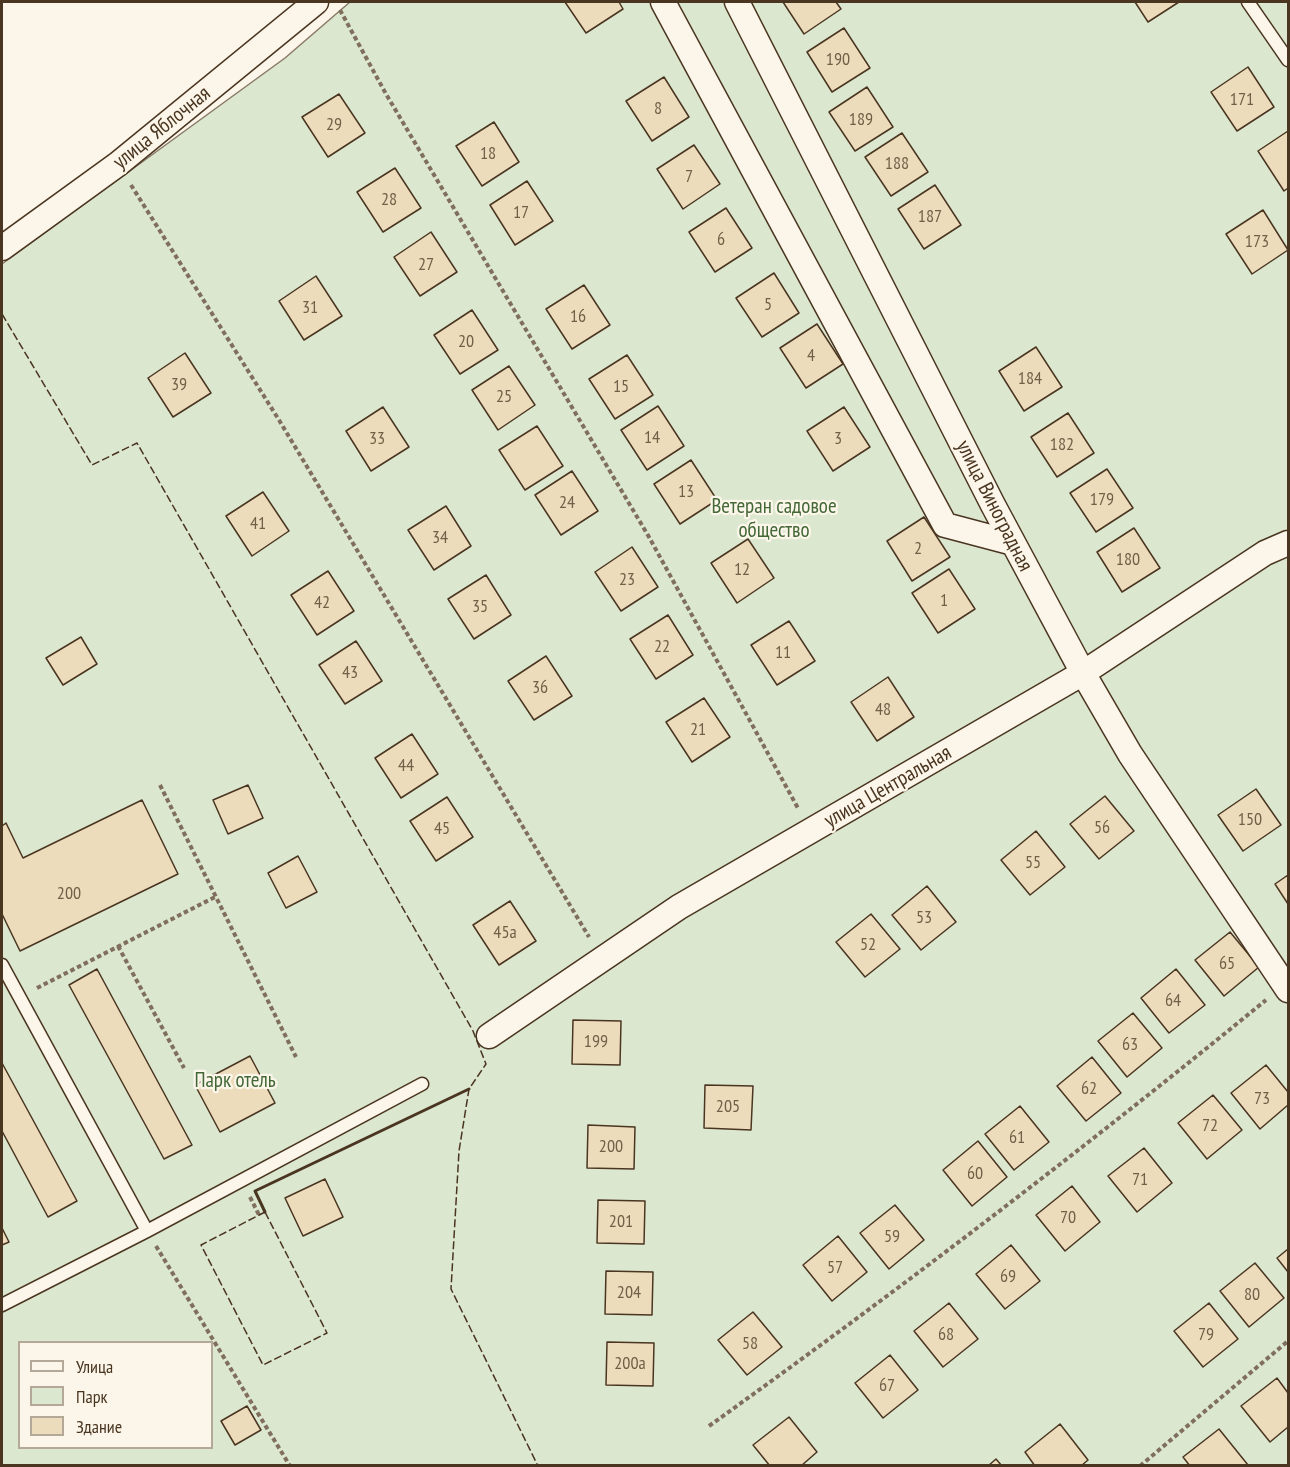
<!DOCTYPE html>
<meta charset="utf-8">
<style>
body{margin:0}
#map{position:relative;width:1290px;height:1467px;overflow:hidden;background:#fbf6e9;font-family:"PT Sans Narrow",sans-serif}
canvas{display:block}
.frame{position:absolute;inset:0;border:3px solid #4a3520;pointer-events:none}
.legend{position:absolute;left:18px;top:1341px;width:195px;height:108px;box-sizing:border-box;background:#fbf6e9;border:2px solid #b4a999;margin:0;padding:8px 10px;list-style:none;font-size:18px;color:#4a3520}
.legend li{display:flex;align-items:center;gap:12px;height:30px}
.legend b{width:30px;border:2px solid #b4a999}
</style>
<div id="map">
<canvas width="1290" height="1467"></canvas>
<div class="frame"></div>
<ul class="legend">
<li><b style="height:8px;background:#fbf6e9"></b>Улица</li>
<li><b style="height:16px;background:#dce7d0"></b>Парк</li>
<li><b style="height:16px;background:#ecdcbc"></b>Здание</li>
</ul>
</div>
<script>
const g = document.querySelector('canvas').getContext('2d');
g.lineJoin = 'round';
function fill(path, color) { g.fillStyle = color; g.fill(path, 'evenodd'); }
function strokePath(path, color, width, dash) { g.strokeStyle = color; g.lineWidth = width; g.lineCap = dash ? 'butt' : 'round'; g.setLineDash(dash || []); g.stroke(path); }
function label(font, color, halo, rows, align = 'center') {
  g.font = font + ' "PT Sans Narrow",sans-serif'; g.lineWidth = 4.5; g.setLineDash([]); g.textBaseline = 'middle'; g.strokeStyle = halo; g.fillStyle = color; for (const [text, x, y, turn = 0] of rows) {
    g.save(); g.translate(x, y); g.rotate((+turn || 0) * Math.PI / 180); g.textAlign = isNaN(turn) ? turn : align; if (halo) g.strokeText(text, 0, 0); g.fillText(text, 0, 0); g.restore();
  }
}
const green = new Path2D(`
 M350,2h938v1463h-1286v-1201l283,-206zM20,1342h192v106h-192z`);
fill(green, '#dce7d0');
strokePath(green, '#887966', 1.5);
const building = new Path2D(`
 M565,2h54l4,7 -37,24z
 M783,2h53l5,7 -37,25z
 M1135,2h44l-31,20z
 M844,28l26,40 -38,24 -25,-40z
 M1248,67l26,40 -37,24 -26,-39z
 M664,77l25,40 -37,24 -26,-40z
 M867,87l26,40 -38,24 -26,-39z
 M339,94l26,39 -37,24 -26,-40z
 M494,122l25,40 -37,24 -26,-40z
 M1288,131v57l-4,3 -26,-40z
 M902,133l26,39 -37,24 -26,-39z
 M694,145l26,39 -37,25 -26,-40z
 M395,168l26,40 -38,24 -26,-40z
 M527,181l26,40 -38,24 -25,-40z
 M935,185l26,40 -37,24 -26,-40z
 M726,208l26,40 -37,24 -26,-40z
 M1263,210l25,40 -36,24 -26,-40z
 M431,232l26,40 -37,24 -26,-39z
 M774,273l25,40 -37,24 -26,-39z
 M316,276l26,40 -38,24 -25,-39z
 M584,285l26,40 -38,24 -26,-40z
 M472,310l26,40 -38,24 -26,-39z
 M817,324l26,40 -37,24 -26,-40z
 M1036,347l26,40 -38,24 -25,-40z
 M185,353l26,40 -38,24 -25,-39z
 M627,355l26,40 -38,24 -26,-40z
 M509,366l26,39 -37,25 -26,-40z
 M658,406l26,40 -37,24 -26,-40z
 M383,407l26,40 -38,24 -25,-40z
 M844,407l26,40 -37,24 -26,-40z
 M1068,413l26,40 -37,24 -26,-40z
 M537,426l26,40 -38,24 -26,-40z
 M691,460l26,40 -37,24 -26,-40z
 M1107,469l26,39 -37,24 -26,-39z
 M572,471l26,40 -37,24 -26,-40z
 M263,492l26,39 -37,25 -26,-40z
 M446,506l25,40 -37,24 -26,-40z
 M924,517l26,40 -38,24 -25,-40z
 M1134,528l26,40 -38,24 -25,-40z
 M748,539l26,39 -37,25 -26,-40z
 M632,547l26,40 -37,24 -26,-39z
 M949,569l26,40 -37,24 -26,-40z
 M328,571l26,40 -37,24 -26,-40z
 M486,575l25,40 -37,24 -26,-40z
 M668,615l25,40 -37,24 -26,-40z
 M789,621l26,40 -38,24 -26,-40z
 M81,637l16,27 -34,21 -17,-27z
 M356,641l26,40 -37,23 -26,-39z
 M546,656l26,40 -38,24 -26,-39z
 M888,677l26,40 -37,24 -26,-39z
 M704,698l26,39 -38,25 -26,-40z
 M412,734l26,40 -37,24 -26,-40z
 M248,785l15,33 -35,16 -15,-34z
 M1256,789l25,36 -38,26 -25,-36z
 M1105,796l29,35 -35,28 -29,-35z
 M447,797l26,40 -37,24 -26,-40z
 M142,800l36,74 -158,77 -18,-37v-88l4,-3 17,35z
 M1036,831l29,36 -35,28 -29,-35z
 M298,856l19,36 -31,16 -18,-35z
 M1288,875v29l-13,-20z
 M927,886l29,36 -35,28 -29,-35z
 M510,901l26,40 -37,24 -26,-40z
 M871,914l29,35 -35,28 -29,-35z
 M1230,932l29,35 -35,29 -29,-36z
 M97,969l95,176 -28,14 -95,-174z
 M1176,969l29,36 -36,28 -28,-35z
 M1133,1013l29,35 -35,29 -29,-36z
 M573,1020l48,1 -1,44 -48,-1z
 M250,1056l25,47 -55,29 -25,-47z
 M1092,1057l29,36 -35,28 -29,-35z
 M2,1063l75,138 -29,16 -46,-86z
 M1266,1065l22,27v13l-28,24 -29,-36z
 M705,1085l48,1 -2,44 -47,-2z
 M1213,1095l29,35 -35,29 -29,-36z
 M1020,1106l29,36 -35,28 -29,-36z
 M588,1125l47,2 -1,42 -47,-1z
 M978,1141l29,36 -35,29 -29,-36z
 M1144,1148l28,35 -35,29 -29,-36z
 M325,1179l18,38 -40,19 -18,-38z
 M1072,1186l28,36 -35,29 -29,-36z
 M598,1200l47,1 -1,43 -47,-1z
 M895,1205l29,35 -35,29 -29,-36z
 M2,1228l7,14 -7,3z
 M838,1236l29,36 -35,29 -29,-36z
 M1011,1245l29,36 -35,28 -29,-35z
 M1288,1249v23l-11,-14z
 M1255,1263l29,35 -35,29 -29,-36z
 M606,1271l47,1 -1,43 -47,-1z
 M949,1303l29,36 -35,28 -29,-36z
 M1209,1303l29,36 -35,28 -29,-36z
 M753,1312l29,35 -35,28 -29,-35z
 M607,1342l47,1 -1,43 -47,-1z
 M890,1355l28,35 -35,28 -28,-35z
 M1277,1378l11,15v34l-18,15 -29,-36z
 M247,1406l14,24 -26,15 -14,-24z
 M789,1417l28,35 -16,14h-31l-17,-21z
 M1060,1424l28,36 -7,6h-46l-10,-14z
 M1219,1429l29,36 -58,1 -7,-9z
 M996,1459l6,7h-14z`);
fill(building, '#ecdcbc');
strokePath(building, '#4a3520', 1.5);
const service = new Path2D(`
 M1248,2l40,58
 M2,965l145,266
 M2,1305l145,-74 275,-147`);
const minor = new Path2D(`
 M663,2l282,523 68,18
 M737,2l256,503 90,168 47,81 158,236
 M2,248l116,-84 198,-162
 M489,1036l190,-129 404,-234 182,-120 23,-10`);
strokePath(service, '#4a3520', 15);
strokePath(minor, '#4a3520', 27);
strokePath(new Path2D(`
 M340,10l46,84 263,443 150,273
 M131,185l148,235 310,517
 M160,785l136,272
 M118,946l66,122
 M37,988l178,-91
 M250,1197l9,18
 M156,1246l134,220
 M709,1426c190,-136 376,-278 557,-426
 M1140,1466l148,-125`), '#7f6f5c', 4, [4.5, 3]);
strokePath(service, '#fbf6e9', 12);
strokePath(minor, '#fbf6e9', 24);
strokePath(new Path2D(`
 M2,314l90,151 45,-22 336,588 13,33 -17,25 -10,62 -8,138 87,177
 M265,1212l62,121 -64,32 -62,-120z`), '#4a3520', 1.5, [8, 3]);
strokePath(new Path2D(`
 M265,1212l-10,-21 214,-102`), '#4a3520', 3);
label('18px', '#725f47', null, [
 ["190",838,60],
 ["171",1242,100],
 ["8",658,109],
 ["189",861,120],
 ["29",334,125],
 ["18",488,154],
 ["188",897,164],
 ["7",689,177],
 ["28",389,200],
 ["17",521,213],
 ["187",930,217],
 ["6",721,240],
 ["173",1257,242],
 ["27",426,265],
 ["5",768,305],
 ["31",310,308],
 ["16",578,317],
 ["20",466,342],
 ["4",811,356],
 ["184",1030,379],
 ["39",179,385],
 ["15",621,387],
 ["25",504,397],
 ["14",652,438],
 ["33",377,439],
 ["3",838,439],
 ["182",1062,445],
 ["13",686,492],
 ["179",1102,500],
 ["24",567,503],
 ["41",258,524],
 ["34",440,538],
 ["2",918,549],
 ["180",1128,560],
 ["12",742,570],
 ["23",627,580],
 ["1",944,601],
 ["42",322,603],
 ["35",480,607],
 ["22",662,647],
 ["11",783,653],
 ["43",350,673],
 ["36",540,688],
 ["48",883,710],
 ["21",698,730],
 ["44",406,766],
 ["150",1250,820],
 ["56",1102,828],
 ["45",442,829],
 ["55",1033,863],
 ["200",69,894],
 ["53",924,918],
 ["45а",505,933],
 ["52",868,945],
 ["65",1227,964],
 ["64",1173,1001],
 ["199",596,1042],
 ["63",1130,1045],
 ["62",1089,1089],
 ["73",1262,1099],
 ["205",728,1107],
 ["72",1210,1126],
 ["61",1017,1138],
 ["200",611,1147],
 ["60",975,1174],
 ["71",1140,1180],
 ["70",1068,1218],
 ["201",621,1222],
 ["59",892,1237],
 ["57",835,1268],
 ["69",1008,1277],
 ["204",629,1293],
 ["80",1252,1295],
 ["68",946,1335],
 ["79",1206,1335],
 ["58",750,1344],
 ["200а",630,1364],
 ["67",887,1386]
]);
label('21px', '#4a3520', '#fbf6e9', [
 ["улица Яблочная",162,128,-39],
 ["улица Виноградная",994,506,63],
 ["улица Центральная",888,787,-30]
]);
label('21px', '#436837', '#fbf6e9', [
 ["Ветеран садовое",774,507],
 ["общество",774,531],
 ["Парк отель",235,1081]
]);
</script>
